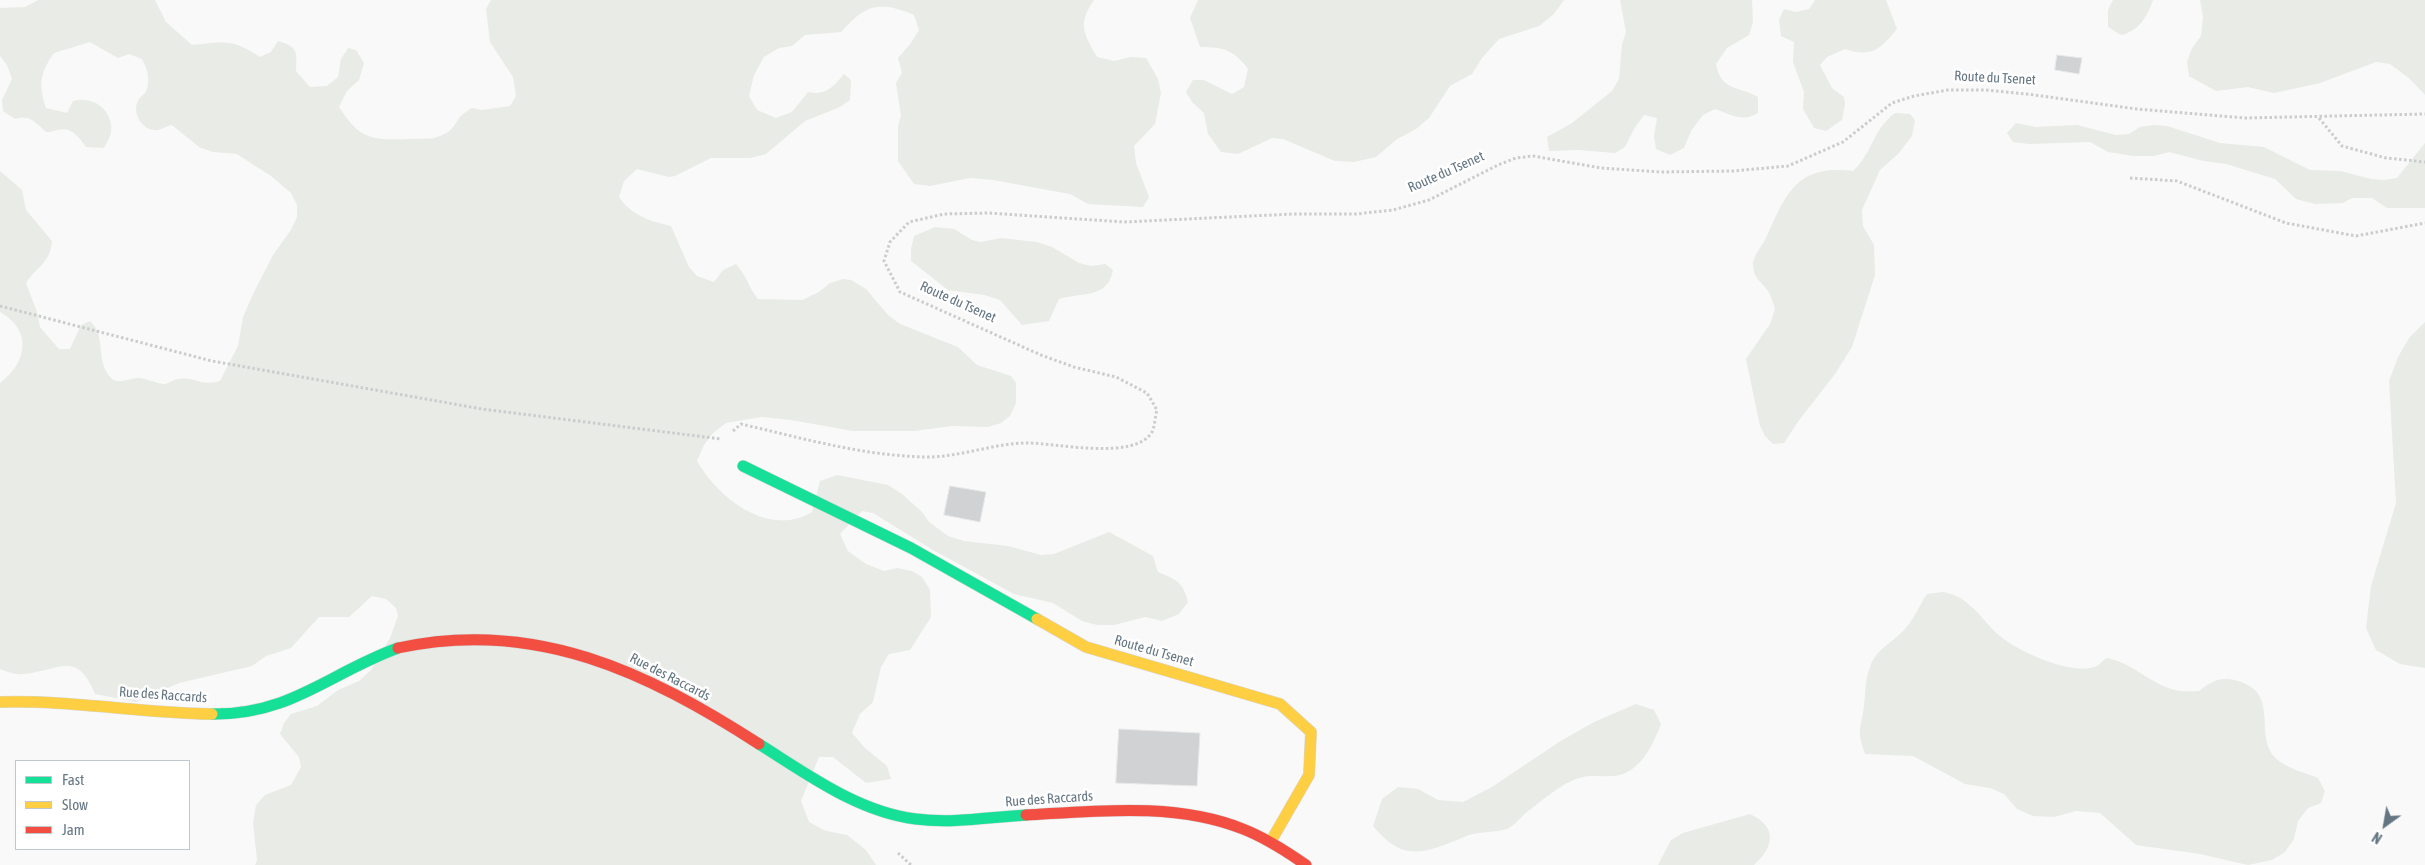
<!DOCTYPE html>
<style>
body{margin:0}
#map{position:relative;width:2425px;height:865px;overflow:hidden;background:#f9f9f9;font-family:"Asap Condensed",sans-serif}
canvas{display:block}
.legend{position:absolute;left:15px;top:760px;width:175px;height:90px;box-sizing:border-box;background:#fff;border:1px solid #c1c8cd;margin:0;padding:6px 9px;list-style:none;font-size:15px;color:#657683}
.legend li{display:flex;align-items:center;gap:10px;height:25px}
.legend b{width:25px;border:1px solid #c1c8cd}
.north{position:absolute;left:2360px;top:800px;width:50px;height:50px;-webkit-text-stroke:4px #fff;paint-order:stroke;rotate:212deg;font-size:14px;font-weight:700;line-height:20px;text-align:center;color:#657683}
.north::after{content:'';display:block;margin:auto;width:18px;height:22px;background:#657683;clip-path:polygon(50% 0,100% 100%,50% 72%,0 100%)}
</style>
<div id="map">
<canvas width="2425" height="865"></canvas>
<ul class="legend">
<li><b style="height:6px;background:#16e098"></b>Fast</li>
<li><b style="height:6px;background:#ffcf43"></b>Slow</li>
<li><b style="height:6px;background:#f24e42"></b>Jam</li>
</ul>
<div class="north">N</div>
</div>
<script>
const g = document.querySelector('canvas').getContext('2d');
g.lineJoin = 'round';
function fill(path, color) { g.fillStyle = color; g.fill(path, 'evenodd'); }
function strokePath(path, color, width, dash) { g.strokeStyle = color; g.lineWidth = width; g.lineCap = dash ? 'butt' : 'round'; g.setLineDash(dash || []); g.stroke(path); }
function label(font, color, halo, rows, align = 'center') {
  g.font = font + ' "Asap Condensed",sans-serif'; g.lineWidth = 5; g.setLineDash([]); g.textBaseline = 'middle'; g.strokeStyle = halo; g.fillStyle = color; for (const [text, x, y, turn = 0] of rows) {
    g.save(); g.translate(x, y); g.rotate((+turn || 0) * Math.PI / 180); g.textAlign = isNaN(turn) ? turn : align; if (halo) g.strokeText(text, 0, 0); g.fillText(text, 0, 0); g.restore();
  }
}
fill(new Path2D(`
 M38,0h117l11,22 26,23c32,-3 40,-7 68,12l11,-5 7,-11c20,6 19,10 18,30l14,16 17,-1 11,-9 3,-18 7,-11 8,2 8,13 -5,17 -12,11 -8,16c22,34 33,33 72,32 16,-1 22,2 37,-7 5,-3 8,-10 12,-15 3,-4 8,-6 12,-9l10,2 28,-4 6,-10 -3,-19 -23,-35 -4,-33 5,-9h603c-17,24 -10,34 3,57l17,4 17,-4 15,1 12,21 3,14 -6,31 -21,22 2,17 13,34 -6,10 -55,-3 -18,-10 -77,-14 -23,-2 -40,8 -16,-2 -16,-23v-35l3,-10 -5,-33 6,-10 -4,-15 13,-15 8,-13 -5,-15c-35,-15 -48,-11 -73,17l-36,3 -13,11 -13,2 -15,9 -10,18 -5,21 8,14 19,8 16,-6 16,-20c18,4 25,-5 36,-18l7,6 -1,20 -10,7 -35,14 -39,33 -16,4h-39l-36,18 -6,1 -32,-8 -13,12 -5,16c13,19 31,24 52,29l18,41 8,9 17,6 9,-12 13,-6c10,11 13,24 22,35l44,1 17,-8 11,-9 13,-4 8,1 15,9 22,26 12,9 58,23 19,18 34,11 5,7v20l-6,13 -9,7 -13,4 -36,-1 -38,5h-61l-62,-11 -30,-3 -35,6 -13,10 -9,12 -7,16c22,38 72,77 115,51l8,-31 17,-6 51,10 14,9 20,18 7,10 19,14 16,5 44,5 33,9 13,-1 55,-22 44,24 5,16c19,8 25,10 30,30l-9,12 -17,7 -17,-4 -31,8h-17l-15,-4 -29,-18 -39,-9 -81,-44 -60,-37 -11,-2 -22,23 8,17 18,13 18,7 13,-3 15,3 10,6 8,13 1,27 -21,33 -21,4 -8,13 -8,35 -13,12 -8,19 13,15 22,18 4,13 -25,4 -33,-26h-14l-18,44 8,21 17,9 21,4 19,15 10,15h-621l2,-5 -4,-37 3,-18 9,-10 26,-10 10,-18 -2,-10 -19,-23 4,-11 7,-9 26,-8 21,-16 21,-9 12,-11 19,-32 8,-22 -2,-8 -10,-9 -14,-3 -23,21h-30l-28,31 -25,8 -14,10 -73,17 -43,19 -41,-8c-18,-45 -36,-23 -72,-20 -7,1 -16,-2 -23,-5v-286c27,-20 33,-53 0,-71v-141l22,19 4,20 26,31c-2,23 -15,25 -26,42l11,29 3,15 19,22h11l11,-24 9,-4c17,15 5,39 20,56 8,9 18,1 28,1 9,0 18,6 27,6 4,-1 9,-5 14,-5 15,-3 23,8 41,2l18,-35 5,-29 11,-25 19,-37 18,-25 6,-13v-12l-6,-12 -20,-17 -28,-18 -6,-4 -24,-2 -14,-5 -27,-22c-6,1 -12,6 -18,5 -13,-1 -22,-18 -16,-29 2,-5 8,-7 9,-12 3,-12 0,-20 -5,-30l-13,-5 -11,4 -28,-16 -36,11c-14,20 -16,31 -8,55l21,5 6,-12c20,-6 41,9 38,32 -1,5 -5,10 -7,15l-18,-1c-6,-9 -15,-21 -28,-17 -5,1 -7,2 -12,2 -11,-10 -16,-17 -31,-13l-12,-8 -1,-11 10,-21 -5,-14 -7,-9v-48l25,-1z
 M1198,0h366l-10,14 -15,12 -40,13 -17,19 -10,16 -22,12 -21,32 -13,11 -19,10 -21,18 -22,5 -19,-1 -52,-22 -11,-1 -34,16 -17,-2 -13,-18 -4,-21 -12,-11 -6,-10 7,-12h11l28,14 12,-7 4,-18c-14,-19 -24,-22 -48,-22l-10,-29z
 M1620,0h132l1,22 -4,13 -22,13 -11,16c6,28 21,21 42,33v16c-15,10 -28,1 -43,-4l-12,6 -12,16 -7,17 -14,7 -14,-6 -2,-13 3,-18 -13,-3 -10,14 -9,18 -10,6 -36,-3 -30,1 -2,-14 25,-14 40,-32 7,-12 3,-35 4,-12z
 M1815,0h71l11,29c-17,20 -25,29 -52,20l-18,8 -7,8 12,23 12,9 1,7 -3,16 -16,11 -12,-3 -11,-19 1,-17 -11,-30 1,-20 -13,-6 -2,-16 5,-11 12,3 13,-3z
 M2113,0h40c-6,17 -14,31 -32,35l-13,-8v-17z
 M2200,0h225v95l-15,-16 -20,-15 -14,-2 -56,21 -46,10 -26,-6 -32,4 -27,-15 -2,-14 5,-14 9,-12 2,-19z
 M1895,113l15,1 5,6 -3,16 -13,17 -19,17 -18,40 1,16 11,19 1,30 -23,72 -17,27 -38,49 -13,20 -11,1 -8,-8 -5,-10 -14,-67 24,-35 5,-15c-2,-6 -4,-13 -7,-18 -7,-10 -14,-12 -15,-25 -1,-9 9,-20 13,-28 20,-45 31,-74 87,-67 19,-17 20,-42 42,-58z
 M2016,123l20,4 41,-2 39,10 13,-1 11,-7 13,-2 14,1 53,17 44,4 46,23 31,1 30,8 13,1 13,-2 28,-35v65h-38l-15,-10h-20l-9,5 -28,1 -19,-5 -21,-20 -49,-15 -22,-3 -35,-9 -15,4h-21l-25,-4 -18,-10 -61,2 -16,-2 -6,-9z
 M935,227l19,2 18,11 9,2 20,-4 36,4 15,5 27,16 12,3 14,-2 8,6c-5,29 -31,22 -54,29l-10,22 -27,4 -22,-25 -16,-5 -36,-5 -37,-29v-12l3,-13z
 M2425,322v346l-25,-4 -24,-14 -10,-22 5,-42 25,-83 -7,-122 9,-24 11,-19z
 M1943,592c27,4 38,28 57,44 19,16 74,41 97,30 3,-2 7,-6 9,-8 26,4 44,26 69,32 7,2 16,1 24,1 13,-10 22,-15 39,-10 45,13 12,58 41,80 10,8 27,12 39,17l7,13 -4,12 -13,5 -10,13 -4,18 -9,13 -13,8 -24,5 -48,-11 -64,-9 -36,-32 -24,-2 -22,6 -21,-1 -16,-7 -13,-15 -14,-6 -25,-4 -52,-28 -48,-2c-7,-21 -6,-21 -2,-41 3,-16 1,-31 7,-46 6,-18 22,-24 34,-37 9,-9 15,-24 23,-36z
 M1636,704l18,6 7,14c-8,21 -22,52 -50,52 -20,1 -23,-3 -44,7 -14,8 -27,19 -40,29 -6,5 -13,14 -20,17 -12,4 -26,2 -38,6 -42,17 -64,30 -96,-9l9,-27 16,-12 20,2 20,11 25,2 29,-15 67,-45 35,-20z
 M1750,814c28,13 24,33 4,51h-96l13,-25 12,-7z`), '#e8ebe6');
const building = new Path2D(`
 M2057,55l25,3 -3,16 -24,-4z
 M950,486l36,6 -6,30 -36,-7z
 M1119,729l81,4 -3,53 -81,-3z`);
fill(building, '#d0d2d3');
strokePath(building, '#e8e8e8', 1);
const fast = new Path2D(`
 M743,466l168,82 126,71
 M212,714c79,1 117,-41 186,-66
 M759,744c48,30 99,68 157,75 37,5 74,-2 110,-4`);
const slow = new Path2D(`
 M1037,619l49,28 194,57 31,28 -2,43 -38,66
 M0,702c71,-2 141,11 212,12`);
const jam = new Path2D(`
 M398,648c137,-30 249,24 361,96
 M1026,815c71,-4 150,-13 217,14 23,9 43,22 63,36`);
strokePath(fast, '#d5d6d7', 12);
strokePath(slow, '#d5d6d7', 12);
strokePath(jam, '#d5d6d7', 12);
strokePath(new Path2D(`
 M2319,118l23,28 44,12 39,4
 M2130,178l47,3 109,42 70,13 69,-13
 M0,306l212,55 270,48 239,30
 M733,431l8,-7c61,14 122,32 186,33 34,0 67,-14 101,-14 28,0 107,18 124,-11 3,-6 3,-16 5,-22l-10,-17 -31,-16 -42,-10 -33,-12 -141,-63 -16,-31 6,-19 19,-20 35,-8 44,-1 136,9 169,-8h63l37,-4 36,-10 69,-35 18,-7 17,-2 68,12 60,4 72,-1 55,-5 55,-24 49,-39 22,-7 34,-6h38l41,4 110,15 108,9 180,-4
 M898,853l13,12`), '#cbcccd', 3, [2.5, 2.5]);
strokePath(fast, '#16e098', 11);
strokePath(slow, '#ffcf43', 11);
strokePath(jam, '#f24e42', 11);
label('14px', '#657683', '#fff', [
 ["Route du Tsenet",1995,78,3],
 ["Route du Tsenet",1446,172,-24],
 ["Route du Tsenet",958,302,24],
 ["Route du Tsenet",1154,651,16],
 ["Rue des Raccards",670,677,27],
 ["Rue des Raccards",163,695,4],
 ["Rue des Raccards",1049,799,-4]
]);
</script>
